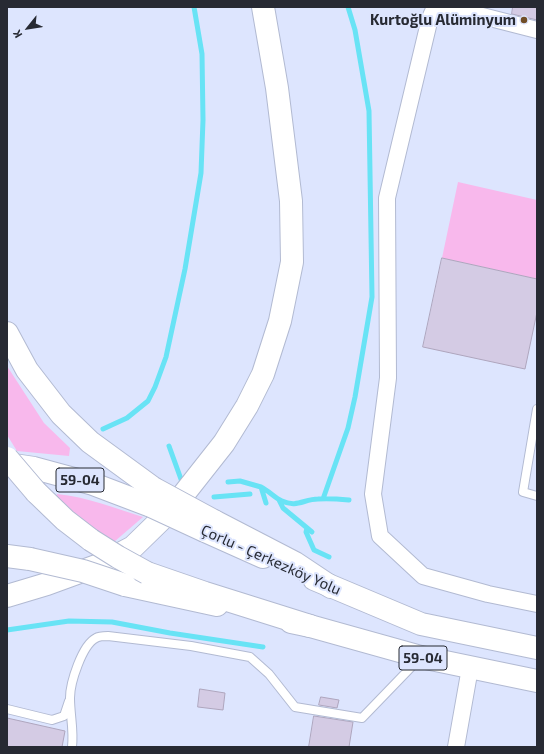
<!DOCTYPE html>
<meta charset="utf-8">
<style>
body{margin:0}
#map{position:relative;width:544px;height:754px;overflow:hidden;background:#dde5fe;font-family:"Exo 2",sans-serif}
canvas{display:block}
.frame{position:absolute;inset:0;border:8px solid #272a33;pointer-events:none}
.north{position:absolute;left:8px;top:8px;width:40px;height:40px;-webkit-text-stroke:3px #dde5fe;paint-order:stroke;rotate:240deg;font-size:11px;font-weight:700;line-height:16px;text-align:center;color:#272a33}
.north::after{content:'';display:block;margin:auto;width:14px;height:18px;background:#272a33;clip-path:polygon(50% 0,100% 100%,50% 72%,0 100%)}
</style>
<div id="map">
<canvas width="544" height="754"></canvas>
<div class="frame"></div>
<div class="north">K</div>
</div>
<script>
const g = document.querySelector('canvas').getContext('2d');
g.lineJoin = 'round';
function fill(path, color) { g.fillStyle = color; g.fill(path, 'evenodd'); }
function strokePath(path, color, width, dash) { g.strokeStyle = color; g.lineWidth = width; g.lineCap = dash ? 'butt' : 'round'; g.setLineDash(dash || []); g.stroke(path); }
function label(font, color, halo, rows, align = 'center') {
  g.font = font + ' "Exo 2",sans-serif'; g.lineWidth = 4; g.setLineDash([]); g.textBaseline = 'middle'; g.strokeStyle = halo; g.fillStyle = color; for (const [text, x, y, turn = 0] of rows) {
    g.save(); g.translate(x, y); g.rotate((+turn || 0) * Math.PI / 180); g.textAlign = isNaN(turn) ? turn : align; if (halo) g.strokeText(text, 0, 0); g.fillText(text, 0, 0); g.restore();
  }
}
fill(new Path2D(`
 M458,182l79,18v79l-95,-21z
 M7,366l37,57 26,25 -1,8 -52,-5 -10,-16z
 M57,494c30,3 57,14 86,23l-29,25 -29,-20 -29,-24z`), '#f8b8ec');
strokePath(new Path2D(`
 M103,429l24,-11 21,-17 7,-14 11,-30 19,-88 16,-96 2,-53 -1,-66 -8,-47
 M169,446l13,36
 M228,482l12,-1 21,6 5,16
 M261,487c8,4 14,11 21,14 15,7 22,-2 36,-2 10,-1 21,0 31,1
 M214,497l36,-3
 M323,499l25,-71 7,-31 17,-100 -3,-186 -14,-81 -7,-23
 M279,500l4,8 29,24
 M307,528l-1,4 8,18 15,7
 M7,630l62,-9 43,1 58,11 93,14`), '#68e3f5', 5);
const building = new Path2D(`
 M513,7h24v13l-25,-6z
 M442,258l95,21v33l-12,57 -102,-22z
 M200,689l25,4 -2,17 -25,-3z
 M321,697l18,3 -2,8 -18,-3z
 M314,716l39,6 -4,25h-40z
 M7,718l58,13 -3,16h-55z`);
fill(building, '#d4cbe4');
strokePath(building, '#aea5bd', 1);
const service = new Path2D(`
 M537,409l-14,83 14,4
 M7,709l45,11 12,-4 5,-15
 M72,747c2,-17 -2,-32 -2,-49 0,-15 12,-53 26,-60 3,-2 8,-2 12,-2l83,10 59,11 19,17 26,33 67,11 57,-59`);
const minor = new Path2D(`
 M435,7l-5,11 -43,180 1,180 -15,116 7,42 43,40 65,18 49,10
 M447,7l90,23
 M456,747l14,-79`);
const primary = new Path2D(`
 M7,464l27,4 59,16 58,22
 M205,531l58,26
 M7,556l23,3
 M314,579l107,45 116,24
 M125,585l92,20
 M291,622l19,4 111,31 116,24`);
const motorway = new Path2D(`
 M7,333l20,37 34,44 29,28 63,46
 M36,492l29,28 26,20
 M214,521l81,42 36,24
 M147,573l58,20 105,33
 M7,596l40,-12 52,-19 34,-18 39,-38 52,-66 23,-37 16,-32 17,-53 12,-59 -1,-61 -14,-113 -14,-81`);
strokePath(service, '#b2bad2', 10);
strokePath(minor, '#b2bad2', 18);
strokePath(primary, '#b2bad2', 24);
strokePath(motorway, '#b2bad2', 24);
strokePath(service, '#fff', 8);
strokePath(minor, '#fff', 16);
strokePath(primary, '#fff', 22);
strokePath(motorway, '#fff', 22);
const primaryBridge = new Path2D(`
 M151,506l54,25
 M30,559l53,12 42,14`);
const motorwayBridge = new Path2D(`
 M7,458l29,34
 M153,488l61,33
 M91,540l27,17 29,16`);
strokePath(primaryBridge, '#b2bad2', 24, []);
strokePath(motorwayBridge, '#b2bad2', 24, []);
strokePath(primaryBridge, '#fff', 22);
strokePath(motorwayBridge, '#fff', 22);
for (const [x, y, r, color] of [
 [524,20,4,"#714e27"]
]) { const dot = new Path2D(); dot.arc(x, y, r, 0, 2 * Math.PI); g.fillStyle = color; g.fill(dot); strokePath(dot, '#dde5fe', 1.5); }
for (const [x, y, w] of [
 [80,480,48],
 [423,658,48]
]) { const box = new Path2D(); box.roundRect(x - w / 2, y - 12, w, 24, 3); g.fillStyle = '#dde5fe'; g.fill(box); strokePath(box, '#272a33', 1); }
label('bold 14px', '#272a33', null, [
 ["59-04",80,480],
 ["59-04",423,658]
]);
label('bold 15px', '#272a33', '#dde5fe', [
 ["Kurtoğlu Alüminyum",516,20]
], 'right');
label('15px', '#272a33', '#dde5fe', [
 ["Çorlu - Çerkezköy Yolu",271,560,24]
]);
</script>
